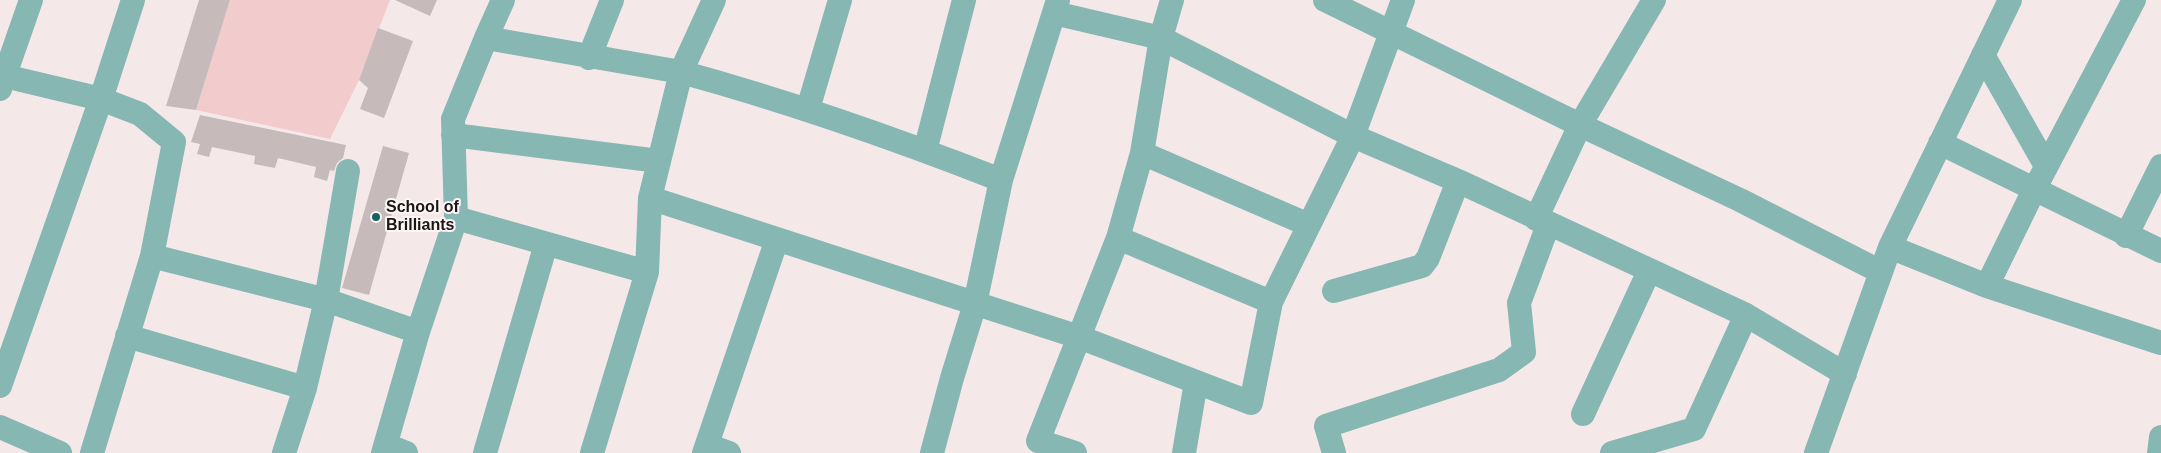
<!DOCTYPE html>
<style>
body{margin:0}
canvas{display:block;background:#f5e8e8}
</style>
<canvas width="2161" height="453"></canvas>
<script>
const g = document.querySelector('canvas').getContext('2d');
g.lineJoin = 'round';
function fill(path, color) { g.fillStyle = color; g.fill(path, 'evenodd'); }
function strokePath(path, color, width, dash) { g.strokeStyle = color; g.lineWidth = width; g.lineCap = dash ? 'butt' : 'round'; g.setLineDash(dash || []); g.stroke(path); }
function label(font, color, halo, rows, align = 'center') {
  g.font = font + ' Arial,sans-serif'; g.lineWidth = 4; g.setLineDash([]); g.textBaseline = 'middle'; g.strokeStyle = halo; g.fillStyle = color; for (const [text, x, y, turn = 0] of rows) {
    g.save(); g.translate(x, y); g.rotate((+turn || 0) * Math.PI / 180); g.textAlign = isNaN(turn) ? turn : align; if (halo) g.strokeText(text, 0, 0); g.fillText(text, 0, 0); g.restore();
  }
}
fill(new Path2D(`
 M230,0h160l-31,80 -29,59 -134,-29z`), '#f2cbcc');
fill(new Path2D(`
 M199,0h31l-34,110 -30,-4z
 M395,0h42l-7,16z
 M378,28l35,13 -29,77 -24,-9 8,-21 -9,-8z
 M200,115l146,30 -3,13 -6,5 -3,8 -4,-1 -3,11 -13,-4 2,-10 -38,-9 -3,10 -21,-4 1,-8 -43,-9 -3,10 -12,-3 3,-10 -9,-2z
 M383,146l26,7 -40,142 -27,-7z`), '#c7babb');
strokePath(new Path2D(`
 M1172,0l-11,38 -19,115 -24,85 153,64
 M1325,0l255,125 160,75 141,72
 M1054,13l107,25 192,98 105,45 288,134 99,59
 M486,38l17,-38
 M1983,55l63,111
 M589,58l23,-58
 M0,75l101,24 39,15 34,28 -22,114 -60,197
 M0,89l31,-89
 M808,109l32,-109
 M453,135l206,26
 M1940,143l221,108
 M925,151l39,-151
 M1142,153l167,72
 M348,171l-22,129 92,32
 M1001,180l57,-180
 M650,198l429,139 -41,104 37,12
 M456,218l-3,-99 33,-81 195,34 33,-72
 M1536,219l44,-94 74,-125
 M2126,236l35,-70
 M1118,238l-39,99 172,66 20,-101 82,-166 50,-136
 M1890,247l97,39 174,57
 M152,256l174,44 -21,88 -21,65
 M1987,286l47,-96 100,-190
 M1334,291l88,-25 6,-8 30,-77
 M127,336l178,52
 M0,386l101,-287 32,-99
 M1583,414l66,-143
 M0,427l60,26
 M386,445l20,8
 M707,445l22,8
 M383,453l35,-121 38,-114 191,54 3,-74 31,-126c110,30 215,67 320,108l-26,124 -23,74 -20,75
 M485,453l61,-209
 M592,453l55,-181
 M704,453l73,-214
 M1184,453l12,-71
 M1334,453l-8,-27 173,-56 25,-18 -5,-49 29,-78
 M1612,453l82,-24 52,-114
 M1816,453l74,-206 120,-247
 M2159,453l2,-16`), '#86b7b3', 24);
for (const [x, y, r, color] of [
 [376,217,5,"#146360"]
]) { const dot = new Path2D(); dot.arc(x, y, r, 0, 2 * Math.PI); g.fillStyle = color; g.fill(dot); strokePath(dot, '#fef6f6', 2); }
label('bold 16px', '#1b1717', '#fef6f6', [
 ["School of",386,208],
 ["Brilliants",386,226]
], 'left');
</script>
